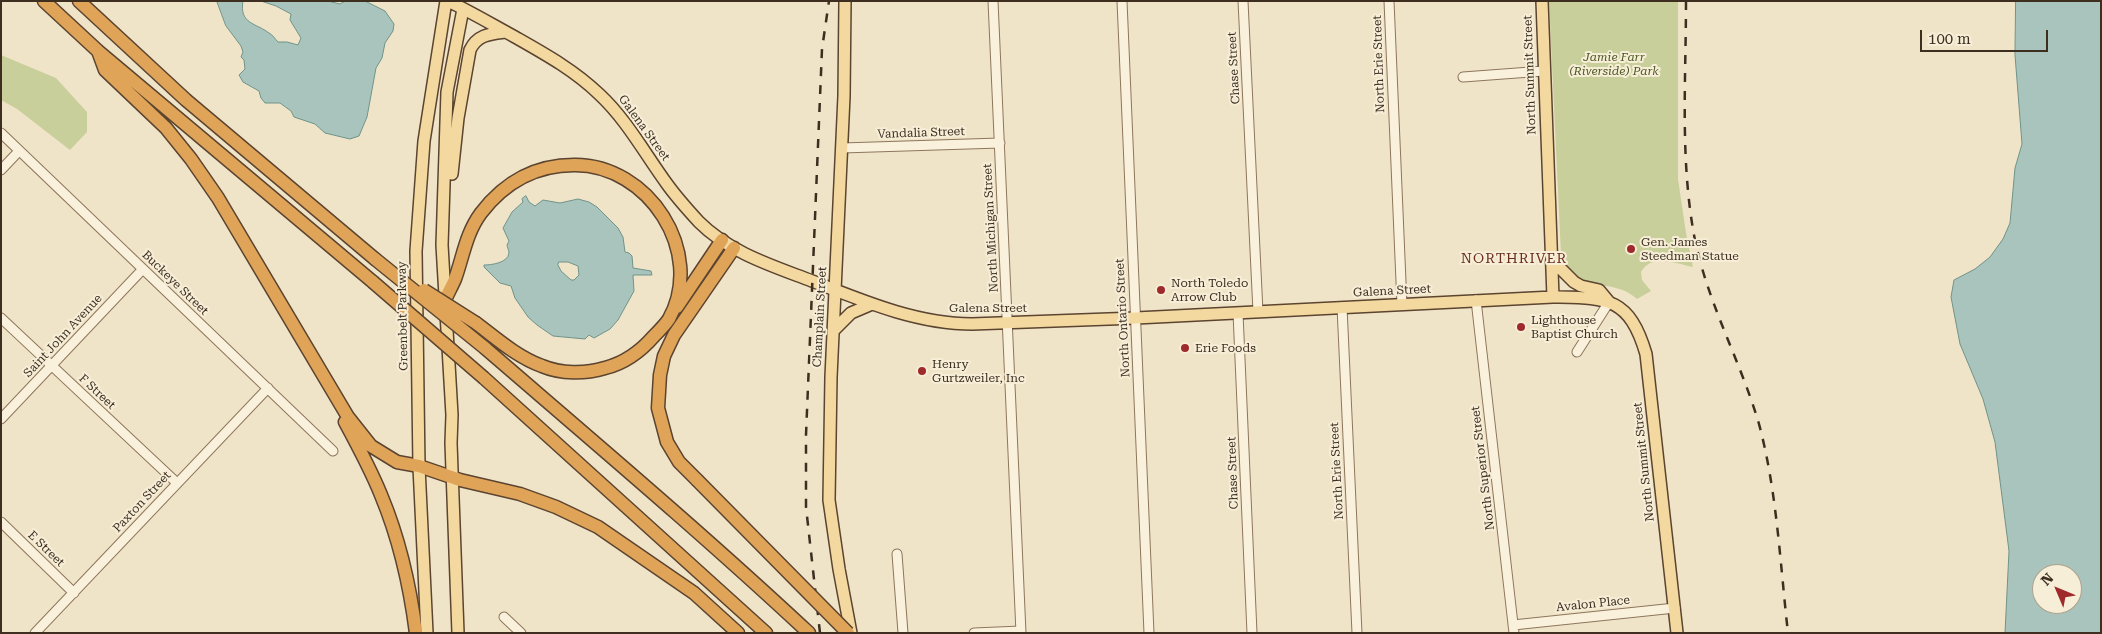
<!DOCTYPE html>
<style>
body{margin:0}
#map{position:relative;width:2102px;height:634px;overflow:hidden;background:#f0e4c8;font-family:"Roboto Serif",serif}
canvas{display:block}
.frame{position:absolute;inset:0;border:2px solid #3d2e20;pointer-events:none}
.north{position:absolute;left:2032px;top:564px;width:50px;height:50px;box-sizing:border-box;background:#f7eed8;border:1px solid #ada18e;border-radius:50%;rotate:315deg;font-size:14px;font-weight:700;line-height:20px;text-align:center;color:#3d2e20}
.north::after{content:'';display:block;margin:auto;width:18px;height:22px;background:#9e2a2b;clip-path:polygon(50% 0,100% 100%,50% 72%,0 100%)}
.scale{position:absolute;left:1920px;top:30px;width:128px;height:22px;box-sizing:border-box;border:2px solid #3d2e20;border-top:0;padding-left:6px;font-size:15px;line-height:18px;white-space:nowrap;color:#3d2e20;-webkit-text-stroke:4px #f7eed8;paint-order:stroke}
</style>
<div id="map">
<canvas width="2102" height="634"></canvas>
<div class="frame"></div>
<div class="north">N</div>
<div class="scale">100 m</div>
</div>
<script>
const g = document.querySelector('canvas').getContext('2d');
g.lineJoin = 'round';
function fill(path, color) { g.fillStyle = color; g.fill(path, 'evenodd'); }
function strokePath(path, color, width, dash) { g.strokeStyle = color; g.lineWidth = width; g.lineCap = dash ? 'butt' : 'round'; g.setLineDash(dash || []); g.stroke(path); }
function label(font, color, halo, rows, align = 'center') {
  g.font = font + ' "Roboto Serif",serif'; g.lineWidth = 4; g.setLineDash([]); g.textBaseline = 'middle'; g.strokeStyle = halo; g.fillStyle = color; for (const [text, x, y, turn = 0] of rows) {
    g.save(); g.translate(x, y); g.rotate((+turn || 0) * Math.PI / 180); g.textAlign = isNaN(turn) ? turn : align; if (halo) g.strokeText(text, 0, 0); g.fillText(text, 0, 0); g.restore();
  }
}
fill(new Path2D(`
 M1549,1h129v178l8,54 7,34c-17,-3 -41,-14 -52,5l1,8 9,11 -14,8c-27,-25 -60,1 -76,-44z
 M1,55l55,23 31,34v20l-17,18 -53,-41 -16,-9z`), '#c9cf9b');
const water = new Path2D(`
 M217,1h26c-4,23 13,22 26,32 4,2 6,6 9,9h9l11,3 3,-7 -11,-18 1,-6 -15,-8 -15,-5h67l12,3 5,-3h20l20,10 9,13 -1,7 -8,12 -3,15 -6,10 -9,49 -8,19 -9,3 -25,-6 -10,-9 -21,-7 -3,-6 -11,-8h-15l-4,-5 -2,-7 -16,-9 -4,-7 6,-6 -1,-9 -3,-3 2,-5 -2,-6 -15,-20z
 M2016,1h85v632h-96l4,-82 -14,-109 -12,-43 -23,-55 -9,-47 3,-17 21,-11 15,-12 13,-18 7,-16 5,-55 7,-24 -7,-89zM2042,574h30v30h-30z
 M526,196l3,6 6,4 8,-6 17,3 18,-4 11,3 8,5 21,21 5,9 2,15 4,1 3,3 1,12 18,3 1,4h-19l1,16 -16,29 -8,9 -16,9 -5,-3 -4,4 -32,-3 -16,-11 -9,-8 -13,-19 -4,-12 -11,-3 -16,-16v-2c7,0 24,-2 25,-12 0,-3 -2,-6 -2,-8l2,-4 -6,-13 9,-16 11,-10 -1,-3zM559,262h9l10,4 1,9 -5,5h-3l-10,-9 -3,-6z`);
fill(water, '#a9c4bc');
strokePath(water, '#6f938a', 1);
const minor = new Path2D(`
 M993,1l28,632
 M1122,1l27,632
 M1243,1l15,311
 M1389,1l13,304
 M1463,77l81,-6
 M1,133l332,318
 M842,148l158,-5
 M1,170l18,-19
 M1476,300l38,333
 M1342,307l15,326
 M1238,313l14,320
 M1,318l176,165
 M1577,352l32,-50
 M1,419l141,-149
 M1,522l73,71
 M897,554l6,79
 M504,617l17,16
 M1513,625l162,-17
 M35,633l233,-245
 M974,633l47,-2`);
const major = new Path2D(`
 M448,1c23,11 45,24 67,36 30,17 59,33 84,57 28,26 46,60 68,90 10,14 21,26 32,38 31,31 74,44 113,59 51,20 105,43 160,43l164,-6 417,-21c53,1 76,-1 93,57l31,279
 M845,1l-1,95 -13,281 -2,123 10,69 12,64
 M1542,1l11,296
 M452,174l6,-56 12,-68c7,-15 19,-16 35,-18
 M1552,254l8,14 14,14 7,4 18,4 10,12
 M834,330l17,-17 21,-9
 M427,633l-8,-166 -3,-216 8,-110 22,-140
 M458,633l-7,-190 1,-28 -10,-170 5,-153 16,-83`);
const highway = new Path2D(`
 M44,1l54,50 275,231
 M79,1l107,99 189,159
 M98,51l7,19 61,58 25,31 27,39 130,219 23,29 26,16 22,4 41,14 60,14 36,13 42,20 96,66 44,40
 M445,300c3,-7 7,-14 10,-21 8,-22 11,-46 26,-66 23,-30 54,-48 93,-48 74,-1 132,87 95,154 -4,6 -10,12 -15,17 -13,15 -29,27 -49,32 -20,6 -44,6 -63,-2 -25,-9 -46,-28 -66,-43
 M677,307l45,-67
 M485,348c109,94 219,187 324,285
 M484,378l282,255
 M345,422c13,24 26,48 36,73 18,43 29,91 35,138
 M697,480l-18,-18 -12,-20 -9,-34 2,-33 4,-19 10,-21 60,-87`);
strokePath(minor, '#8d765c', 11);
strokePath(major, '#5b4430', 14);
strokePath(highway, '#5b4430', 15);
strokePath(minor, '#faf1dc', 9);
strokePath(major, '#f3d9a0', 11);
strokePath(highway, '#e0a458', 12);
strokePath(new Path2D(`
 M1686,1c0,78 -6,157 8,234 13,68 46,124 65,189 18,67 21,139 29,209
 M820,633l-14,-126v-72l16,-386 7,-48`), '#3d2e20', 2.5, [9, 9]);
const highwayBridge = new Path2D(`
 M375,259l110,89
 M373,282l111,96
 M424,290l52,33
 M697,480l151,153`);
strokePath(highwayBridge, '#5b4430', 15, []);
strokePath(highwayBridge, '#e0a458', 12);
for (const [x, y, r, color] of [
 [1631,249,5,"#9e2a2b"],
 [1161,290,5,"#9e2a2b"],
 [1521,327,5,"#9e2a2b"],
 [1185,348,5,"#9e2a2b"],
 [922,371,5,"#9e2a2b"]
]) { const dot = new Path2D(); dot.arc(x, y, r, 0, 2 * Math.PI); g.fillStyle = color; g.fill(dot); strokePath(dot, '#f7eed8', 2); }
label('italic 12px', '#4d5a26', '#f7eed8', [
 ["Jamie Farr",1614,57],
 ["(Riverside) Park",1614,71]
]);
label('12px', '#3d2e20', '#f7eed8', [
 ["North Erie Street",1379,64,-92],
 ["Chase Street",1234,68,-93],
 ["North Summit Street",1530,75,-92],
 ["Galena Street",644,128,54],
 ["Vandalia Street",921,133,-2],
 ["North Michigan Street",991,228,-93],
 ["Buckeye Street",175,283,44],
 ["Galena Street",1392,291,-3],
 ["Galena Street",988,308],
 ["Greenbelt Parkway",403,316,-91],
 ["Champlain Street",820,317,-87],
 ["North Ontario Street",1123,318,-93],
 ["Saint John Avenue",63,336,-47],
 ["F Street",97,392,43],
 ["North Summit Street",1644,462,-96],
 ["North Superior Street",1483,468,-97],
 ["North Erie Street",1337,471,-93],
 ["Chase Street",1233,473,-92],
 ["Paxton Street",142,502,-47],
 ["E Street",46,549,44],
 ["Avalon Place",1593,604,-6]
]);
label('12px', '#3d2e20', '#f7eed8', [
 ["Gen. James",1641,242],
 ["Steedman Statue",1641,256],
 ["North Toledo",1171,283],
 ["Arrow Club",1171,297],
 ["Lighthouse",1531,320],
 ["Baptist Church",1531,334],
 ["Erie Foods",1195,348],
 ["Henry",932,364],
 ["Gurtzweiler, Inc",932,378]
], 'left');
g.letterSpacing = '1px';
label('14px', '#6b2e1e', '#f7eed8', [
 ["NORTHRIVER",1514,259]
]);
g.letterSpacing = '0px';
</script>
